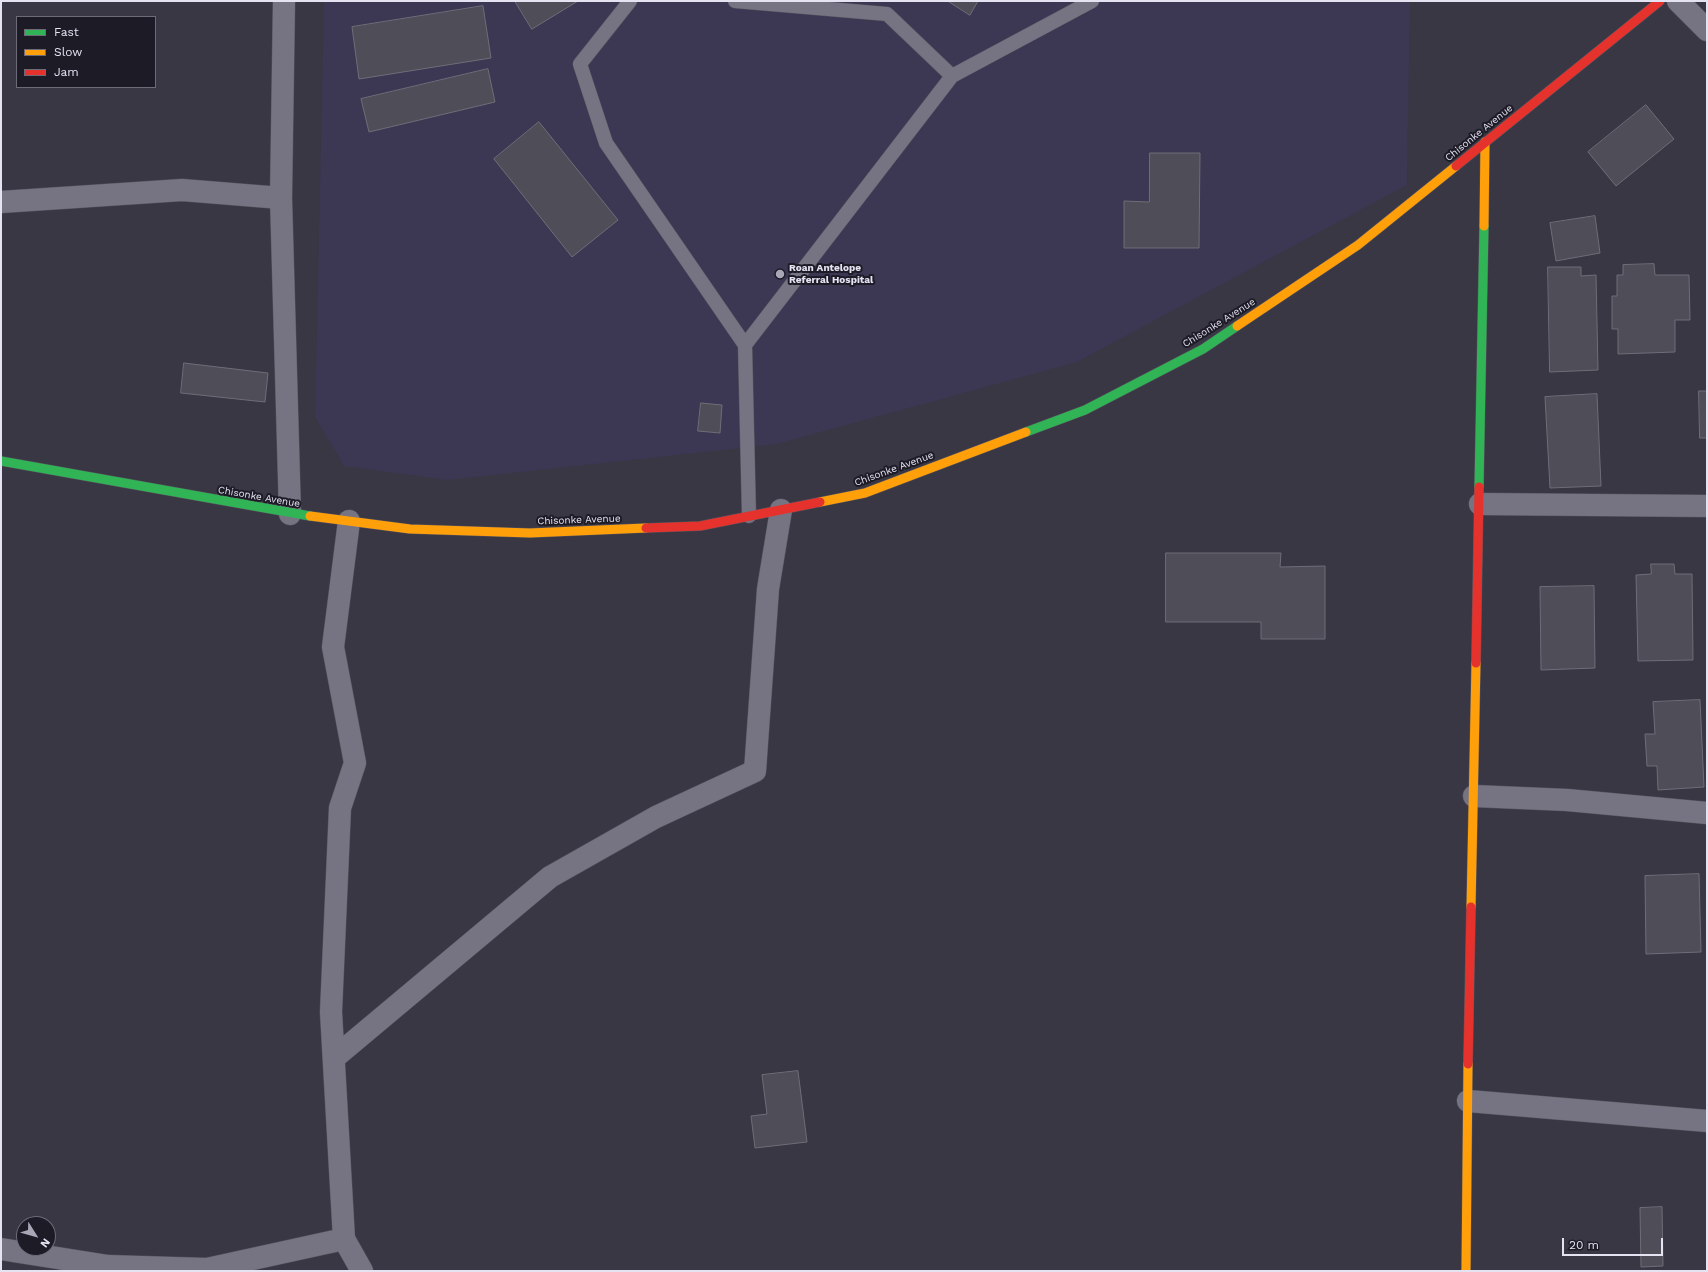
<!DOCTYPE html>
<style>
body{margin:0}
#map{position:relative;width:1708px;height:1272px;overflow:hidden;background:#383743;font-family:"Work Sans",sans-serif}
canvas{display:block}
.frame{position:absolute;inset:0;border:2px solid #e5e3f2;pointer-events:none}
.legend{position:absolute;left:16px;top:16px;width:140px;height:72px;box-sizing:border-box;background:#1d1b26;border:1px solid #6d6b78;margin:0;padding:5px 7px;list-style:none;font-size:12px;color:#e5e3f2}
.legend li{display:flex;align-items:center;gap:8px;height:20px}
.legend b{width:20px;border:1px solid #6d6b78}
.north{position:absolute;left:16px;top:1216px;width:40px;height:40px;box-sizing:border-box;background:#1d1b26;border:1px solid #6d6b78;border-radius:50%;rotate:127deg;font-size:11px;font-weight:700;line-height:16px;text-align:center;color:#e5e3f2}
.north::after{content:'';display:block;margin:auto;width:14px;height:18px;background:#a8a7b5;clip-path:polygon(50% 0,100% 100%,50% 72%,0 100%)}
.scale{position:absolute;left:1562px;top:1238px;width:101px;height:18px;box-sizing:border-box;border:2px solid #e5e3f2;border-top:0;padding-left:5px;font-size:12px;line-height:14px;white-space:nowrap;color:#e5e3f2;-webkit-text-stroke:3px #1d1b26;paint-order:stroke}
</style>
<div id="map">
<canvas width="1708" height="1272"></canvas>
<div class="frame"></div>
<ul class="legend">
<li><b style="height:5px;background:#30b455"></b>Fast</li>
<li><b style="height:5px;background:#ff9f0a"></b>Slow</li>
<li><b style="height:5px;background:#e5322d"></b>Jam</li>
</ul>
<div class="north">N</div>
<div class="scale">20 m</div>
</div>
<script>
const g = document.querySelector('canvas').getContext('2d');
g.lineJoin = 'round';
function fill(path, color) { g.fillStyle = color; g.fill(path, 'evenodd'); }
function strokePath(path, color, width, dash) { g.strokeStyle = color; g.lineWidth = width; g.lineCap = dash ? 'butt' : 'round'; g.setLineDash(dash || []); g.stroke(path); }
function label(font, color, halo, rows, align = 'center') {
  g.font = font + ' "Work Sans",sans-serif'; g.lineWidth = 4; g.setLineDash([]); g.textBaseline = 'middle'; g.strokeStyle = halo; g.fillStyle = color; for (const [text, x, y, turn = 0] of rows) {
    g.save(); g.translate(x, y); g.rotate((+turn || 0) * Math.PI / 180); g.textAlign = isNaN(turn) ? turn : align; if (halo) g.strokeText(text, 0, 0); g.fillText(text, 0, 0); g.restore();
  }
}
fill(new Path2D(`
 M324,1h1086l-3,184 -330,177 -300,82 -330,36 -103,-14 -29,-49z`), '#3c3753');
const building = new Path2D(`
 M515,1h63l-46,28z
 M948,1h30l-8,14z
 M483,6l8,52 -132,21 -7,-52z
 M488,69l7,33 -126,30 -8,-33z
 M1646,105l28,34 -58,47 -28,-34z
 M539,122l79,98 -46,37 -78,-98z
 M1150,153h50l-1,95h-75v-47l25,1z
 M1595,216l5,37 -44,8 -6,-38z
 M1654,264l1,11h34l1,45h-15v32l-57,2v-25h-6v-33h5v-21h6v-10z
 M1548,267h33v9l15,-1 2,95 -48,2z
 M184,363l84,10 -3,29 -84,-9z
 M1699,391h8v47h-7z
 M1597,394l4,92 -51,2 -5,-91z
 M701,403l21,2 -2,28 -22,-2z
 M1166,553h115l-1,14 45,-1v73h-64v-17h-95z
 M1651,564h23l1,10h17l1,86 -55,1 -2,-86 15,-1z
 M1594,586l1,82 -54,2 -1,-83z
 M1700,700l4,87 -46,3 -1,-24h-10l-2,-32h10l-2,-32z
 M1699,874l2,78 -55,2 -1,-78z
 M798,1071l9,71 -52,6 -4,-32 16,-2 -5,-39z
 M1662,1207l1,59 -22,1 -1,-59z`);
fill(building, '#4f4e58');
strokePath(building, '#6e6d78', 1);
const lane = new Path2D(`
 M630,1l-50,63 26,79 139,202 4,171
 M735,1l152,13 65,62 -207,269
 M952,76l140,-75`);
const street = new Path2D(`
 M284,1l-3,197 9,316
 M1678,1l29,29
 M1,202l181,-12 99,8
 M1480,504l227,2
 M1474,796l93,4 140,13
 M334,1058l216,-181 106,-60 99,-46 13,-182 13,-79
 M1468,1101l239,20
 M344,1239l18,32
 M1,1249l107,17 99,3 137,-30 -13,-227 9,-204 15,-45 -22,-116 16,-126`);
const fast = new Path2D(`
 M1026,432l59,-22 118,-61 34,-23
 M1,461l309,55
 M1479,487l5,-261`);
const slow = new Path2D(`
 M1484,226l1,-84
 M1237,326l121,-81 98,-79
 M820,502l45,-9 161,-61
 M310,516l100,13 120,4 116,-5
 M1471,907l5,-244
 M1466,1271l2,-207`);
const jam = new Path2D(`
 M1456,166l204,-165
 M646,528l54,-2 120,-24
 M1476,663l3,-176
 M1468,1064l3,-157`);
strokePath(lane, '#55535e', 15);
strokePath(street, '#55535e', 23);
strokePath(fast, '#55535e', 10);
strokePath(slow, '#55535e', 10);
strokePath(jam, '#55535e', 10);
strokePath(lane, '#767383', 14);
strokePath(street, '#767383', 22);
strokePath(fast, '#30b455', 9);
strokePath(slow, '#ff9f0a', 9);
strokePath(jam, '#e5322d', 9);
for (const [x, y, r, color] of [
 [780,274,5,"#a8a7b5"]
]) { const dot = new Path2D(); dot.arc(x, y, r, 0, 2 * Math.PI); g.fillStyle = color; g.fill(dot); strokePath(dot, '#1d1b26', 1.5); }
label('10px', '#e5e3f2', '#1d1b26', [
 ["Chisonke Avenue",1479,133,-39],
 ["Chisonke Avenue",1219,323,-32],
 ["Chisonke Avenue",894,469,-20],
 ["Chisonke Avenue",259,497,10],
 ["Chisonke Avenue",579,520,-2]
]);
label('bold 10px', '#e5e3f2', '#1d1b26', [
 ["Roan Antelope",789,268],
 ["Referral Hospital",789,280]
], 'left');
</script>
